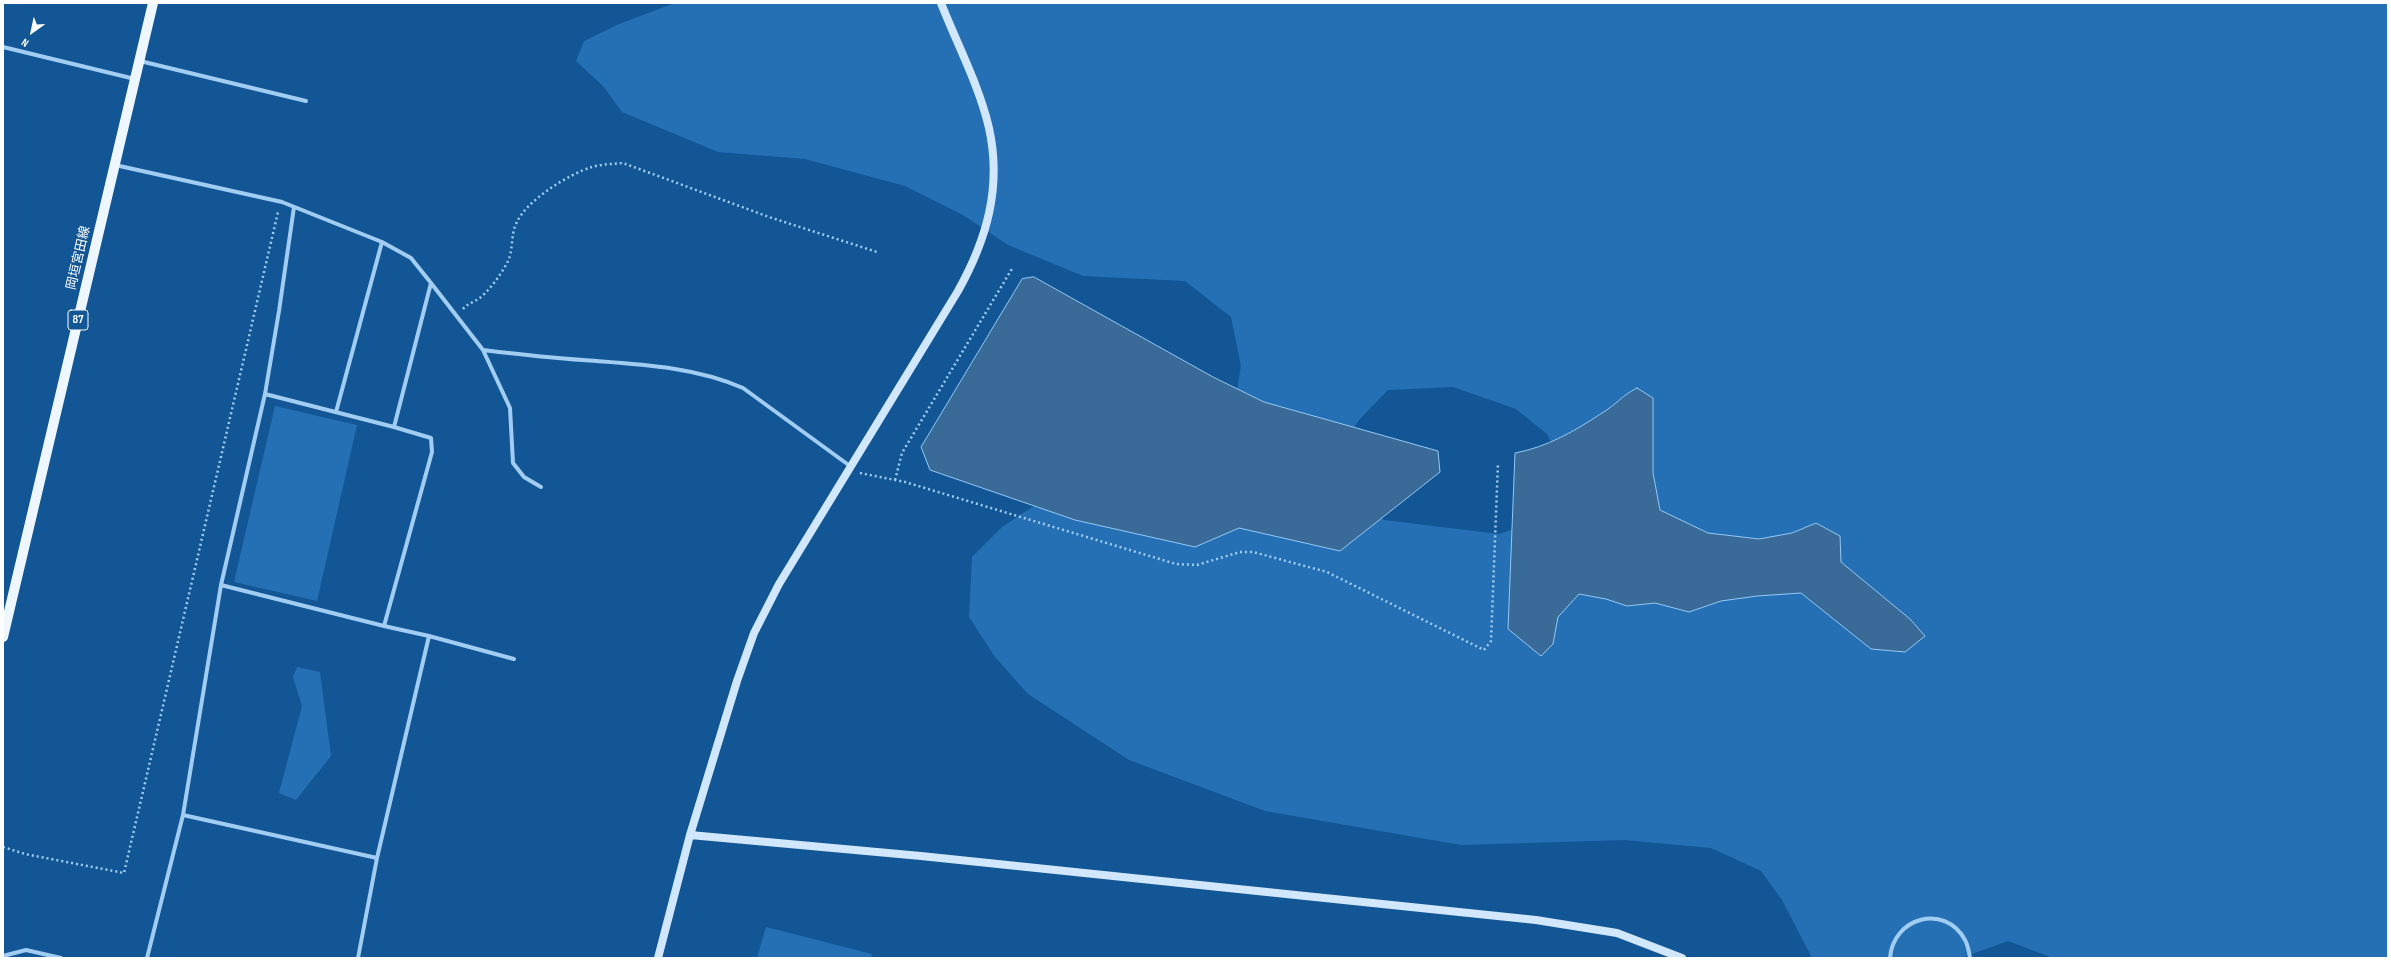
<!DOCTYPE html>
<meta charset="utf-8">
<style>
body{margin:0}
#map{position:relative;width:2391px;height:961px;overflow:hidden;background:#125696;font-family:"Sofia Sans Condensed",sans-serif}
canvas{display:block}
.frame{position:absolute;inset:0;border:4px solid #fff;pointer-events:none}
.north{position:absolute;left:12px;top:12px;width:40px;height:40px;-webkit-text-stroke:3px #125696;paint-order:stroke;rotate:213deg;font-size:11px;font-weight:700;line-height:16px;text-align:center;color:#fff}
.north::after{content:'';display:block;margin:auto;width:14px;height:18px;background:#fff;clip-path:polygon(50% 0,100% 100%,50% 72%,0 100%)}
</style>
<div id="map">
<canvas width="2391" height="961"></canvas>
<div class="frame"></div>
<div class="north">N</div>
</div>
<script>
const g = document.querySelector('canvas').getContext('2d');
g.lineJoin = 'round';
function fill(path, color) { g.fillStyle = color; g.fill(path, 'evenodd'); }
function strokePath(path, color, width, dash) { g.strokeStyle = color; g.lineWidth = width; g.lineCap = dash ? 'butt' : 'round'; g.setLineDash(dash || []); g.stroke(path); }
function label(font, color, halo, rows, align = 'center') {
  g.font = font + ' "Sofia Sans Condensed","Noto Sans JP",sans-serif'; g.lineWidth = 3; g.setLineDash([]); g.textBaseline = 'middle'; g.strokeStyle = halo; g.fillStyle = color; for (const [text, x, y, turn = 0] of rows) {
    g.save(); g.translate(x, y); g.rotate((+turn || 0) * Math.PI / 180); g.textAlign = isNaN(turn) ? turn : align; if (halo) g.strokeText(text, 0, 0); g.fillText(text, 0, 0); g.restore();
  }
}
fill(new Path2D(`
 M675,3h1713v955h-335l-45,-17 -47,17h-149l-30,-58 -21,-29 -50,-23 -87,-8 -163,5 -196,-34 -136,-51 -101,-66 -33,-37 -26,-40 3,-60 30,-30 59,-39 172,-74 8,-48 -10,-49 -46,-36 -102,-5 -75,-31 -45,-30 -58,-29 -100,-27 -87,-7 -96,-40 -18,-25 -28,-26 8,-20 35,-17zM1453,387l63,22 31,25 10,21 -25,68 -33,11 -115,-14 -20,-18 -19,-56 13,-25 30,-31z
 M275,406l82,19 -40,176 -83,-19z
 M297,667l23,5 11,84 -35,44 -17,-7 23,-87 -9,-29z
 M766,927l106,27 -1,4h-114z`), '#2570b5');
const water = new Path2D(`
 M1034,277l179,100 51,25 174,49 2,21 -100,79 -101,-23 -44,19 -120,-27 -145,-50 -9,-23 101,-168z
 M1637,388l16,10v75l7,37 48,23 51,6 33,-6 24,-10 24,13 1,26 69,57 15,17 -20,16 -34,-3 -70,-56 -44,3 -36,5 -32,11 -34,-9 -28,3 -21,-7 -27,-5 -21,23 -5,27 -12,12 -33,-27 7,-176c32,-6 60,-22 87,-40 14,-8 19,-17 35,-25z`);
fill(water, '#396a98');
strokePath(water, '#94c9f6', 1);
strokePath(new Path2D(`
 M463,309c5,-6 12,-7 18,-12 10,-9 19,-21 26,-34 7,-12 3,-29 10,-41 10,-22 52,-48 75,-55 10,-3 21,-3 31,-4l146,54 108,35
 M860,473l45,9 271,82 21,1 43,-13h13l74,20 157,78 7,-9 7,-178
 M895,480l7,-27 111,-186
 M3,847l22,7 99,19 154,-661`), '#a2cdf3', 2.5, [2, 3]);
strokePath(new Path2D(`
 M3,47l132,32
 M140,61l166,40
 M115,165l167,37 100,40 29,16 20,25 -37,144 37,11 1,14 -48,174 45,10 -52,222 -19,100
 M431,283l52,67c33,4 67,8 100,10 53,4 110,6 160,28l107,78
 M483,350l27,58 3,55 11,14 17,10
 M265,394l129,33
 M336,412l46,-170
 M221,585l163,41
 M429,636l85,23
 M183,815l194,43
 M3,956l23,-6 35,8
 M147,958l36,-143 38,-230 44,-191 14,-83 15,-104
 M1890,958c3,-41 55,-55 75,-18 3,5 4,12 5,18`), '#a2cdf3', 4);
strokePath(new Path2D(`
 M690,835l231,21 615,64 81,13 65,25
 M658,958l32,-123 47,-154 17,-48 25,-49 179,-293c29,-52 44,-104 31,-163 -10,-43 -32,-84 -48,-125`), '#d1e7fd', 8);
strokePath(new Path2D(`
 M3,637l150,-634`), '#eef6ff', 10);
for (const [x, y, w] of [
 [78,320,20]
]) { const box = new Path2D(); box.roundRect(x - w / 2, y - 10, w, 20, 3); g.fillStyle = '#125696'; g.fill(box); strokePath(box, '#fff', 1); }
label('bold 12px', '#fff', null, [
 ["87",78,320]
]);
label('13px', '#fff', '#125696', [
 ["岡垣宮田線",79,258,-77]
]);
</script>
